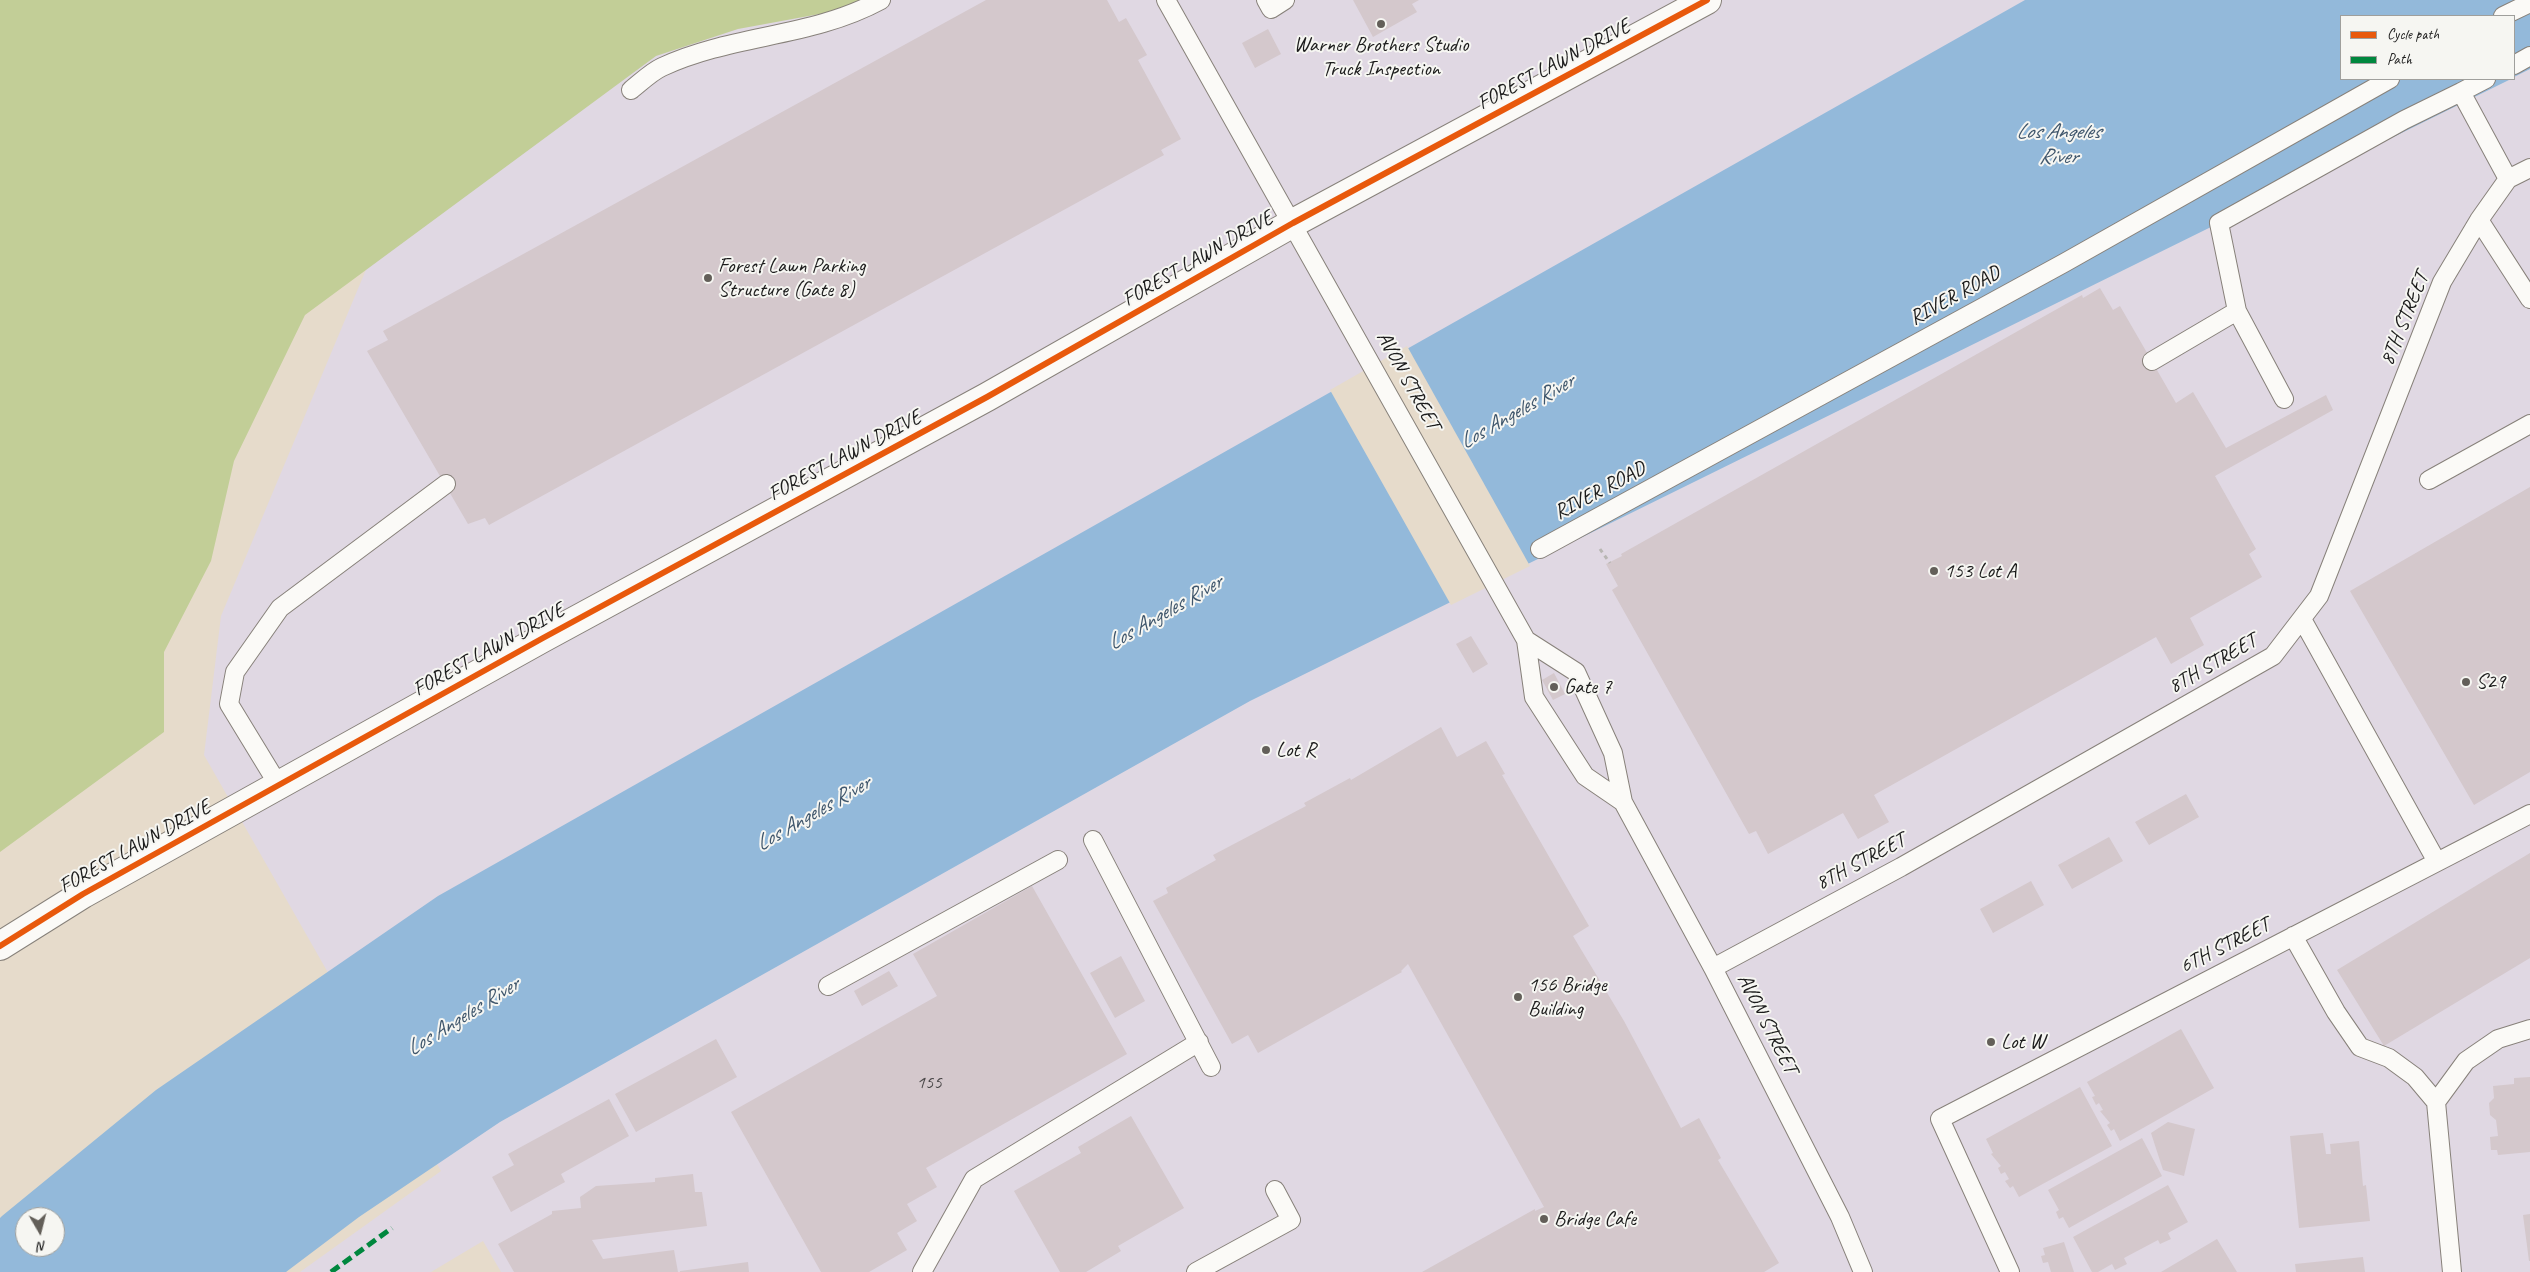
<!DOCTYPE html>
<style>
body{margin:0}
#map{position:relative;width:2530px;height:1272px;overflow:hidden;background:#e6dbcb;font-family:Caveat,sans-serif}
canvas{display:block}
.legend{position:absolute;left:2340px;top:15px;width:175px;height:65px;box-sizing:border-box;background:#f6f6f2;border:1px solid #9f9f9c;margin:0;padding:6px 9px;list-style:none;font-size:15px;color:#1c1c1c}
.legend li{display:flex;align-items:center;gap:10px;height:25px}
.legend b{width:25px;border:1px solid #9f9f9c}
.north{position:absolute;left:15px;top:1207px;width:50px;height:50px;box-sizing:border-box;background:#f6f6f2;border:1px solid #9f9f9c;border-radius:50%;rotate:172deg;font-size:14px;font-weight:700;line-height:20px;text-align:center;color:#1c1c1c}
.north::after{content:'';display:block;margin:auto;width:18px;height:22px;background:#635f59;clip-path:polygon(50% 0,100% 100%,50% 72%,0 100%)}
</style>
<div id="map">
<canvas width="2530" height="1272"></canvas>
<ul class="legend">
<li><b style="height:6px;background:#e8590c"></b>Cycle path</li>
<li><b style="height:6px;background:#00873e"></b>Path</li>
</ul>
<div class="north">N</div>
</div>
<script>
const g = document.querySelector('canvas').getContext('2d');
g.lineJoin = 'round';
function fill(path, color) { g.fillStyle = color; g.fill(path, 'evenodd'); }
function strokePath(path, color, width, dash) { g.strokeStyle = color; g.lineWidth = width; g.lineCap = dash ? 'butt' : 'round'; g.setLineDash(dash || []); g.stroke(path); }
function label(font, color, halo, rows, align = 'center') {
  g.font = font + ' Caveat,sans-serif'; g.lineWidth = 4; g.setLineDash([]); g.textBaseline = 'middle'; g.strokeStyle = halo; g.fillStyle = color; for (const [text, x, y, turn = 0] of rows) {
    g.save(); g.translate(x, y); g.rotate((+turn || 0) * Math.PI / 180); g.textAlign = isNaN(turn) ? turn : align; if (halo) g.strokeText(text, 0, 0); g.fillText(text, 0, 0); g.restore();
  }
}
fill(new Path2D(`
 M648,0h1882v1272h-2029l-18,-31 -52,31h-131l141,-101 -237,-416 17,-139 193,-461zM2341,16h173v63h-173z`), '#e0d8e3');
fill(new Path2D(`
 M0,0h865l-29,11 -98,18 -82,27 -351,259 -71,146 -23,100 -47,91v80l-164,120z`), '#c2ce97');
fill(new Path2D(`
 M2025,0h505v69l-16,8v-61h-173v63h170l-1261,622 -750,421 -141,95 -73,55h-286v-54l2,-2 154,-126 282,-194zM25,1217h30v30h-30z`), '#93b9da');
fill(new Path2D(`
 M1407,346l123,220 -79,39 -121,-215z`), '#e6dbcb');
fill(new Path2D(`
 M986,0h121l12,22 7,-4 21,37 -9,5 43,79 -20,11 3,5 -675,370 -4,-7 -17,6 -101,-173 21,-11 -5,-9z
 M1353,0h66l-7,4 5,8 -44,25z
 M1268,29l13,25 -26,14 -13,-25z
 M2100,288l13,22 7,-4 56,97 17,-11 33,56 100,-53 7,15 -118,66 41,73 -7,5 13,23 -72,41 14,27 -33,19 -15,-27 -282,158 15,27 -31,17 -15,-26 -75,41 -12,-23 -7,3 -137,-244 6,-4 -12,-22 16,-8 -1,-2 461,-259 1,3z
 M2530,487v285l-56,33 -124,-214z
 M1471,636l17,28 -15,9 -17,-29z
 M1554,673l11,21 -12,6 -11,-20z
 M1441,727l16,30 29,-16 19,33 -3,1 87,151 -16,10 51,85 57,107 18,-10 22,40 -3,2 61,103 -15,9h-342l113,-63v2l9,-4 -136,-243 -7,7 1,1 -144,81 -10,-18 -16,9 -79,-143 15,-8 -2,-5 50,-28 -3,-5 93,-49 -2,-3 46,-25 1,2z
 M2186,794l13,23 -50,28 -14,-23z
 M2109,837l14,24 -51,28 -14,-24z
 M2530,853v105l-146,88 -47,-76z
 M2031,881l13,24 -51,28 -13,-24z
 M1032,886l95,168 -201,114 11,19 -30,17 10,17 -20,12 10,17 -38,22h-48l-90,-160 206,-116 -24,-42z
 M1121,956l24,45 -30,17 -25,-45z
 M889,971l9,15 -36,20 -8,-15z
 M2181,1029l33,59 -94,53 -6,-12 -3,2 -4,-6 3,-2 -10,-12 3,-1 -4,-7 -3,2 -4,-8 3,-1 -8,-14z
 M716,1039l21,38 -101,55 -21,-38z
 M2530,1077v75l-32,3 -1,-5h-6l-1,-13 8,-1 -2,-16 -6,-5 -1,-12 5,-5 -1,-12 21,-2v-6z
 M2080,1087l32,59 -93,51 -6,-11 -3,2 -5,-7 4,-2 -4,-7 -4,2 -3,-6 3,-2 -10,-12 2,-1 -7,-14z
 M609,1099l20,37 -68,38 4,8 -54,30 -19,-35 22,-12 -6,-11z
 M1131,1116l53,92 -66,38 3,5 -35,21h-26l-46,-81 67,-38 -3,-6z
 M2168,1122l27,7 -11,47 -21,-6 -12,-37z
 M2323,1133l3,21h5l-1,-10 29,-3 4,45 3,-1 4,36 -71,7 -9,-92z
 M2142,1138l20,38 -93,52 -6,-11 -4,2 -3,-7 3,-2 -11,-20z
 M693,1174l2,18h7l5,34 -115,14 11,19 71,-9 4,22h-164l-16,-28 54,-30v-3l29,-3 -1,-11 16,-11 59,-4v-4z
 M2168,1185l20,37 -20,11 3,6 -11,5 -2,-4 -34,18 3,6 -12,6 -3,-6 -14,8h-6l-19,-35z
 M2530,1214v47h-1l-6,-46z
 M2217,1239l20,33h-76z
 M2064,1242l10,30h-23l-3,-10 -5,1 -2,-7 4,-1 -2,-7z
 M2363,1257l2,15h-69l-1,-8z
 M748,1262l1,10h-69v-1z`), '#d4c8cc');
const service = new Path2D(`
 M1166,0l360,640 8,57 51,79 38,26
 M1266,0l5,9 14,-9
 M2503,16l27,-13
 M2514,65l16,-9
 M631,90c9,-7 20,-18 31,-23 71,-33 149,-29 219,-67
 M2461,92l25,-13
 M2479,220l51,79
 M2152,361l85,-50
 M2284,399l-47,-88 -18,-88 185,-103 57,-28 47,87
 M2429,480l101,-56
 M1540,549l524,-286 326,-184
 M2302,619l135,243
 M1526,640l50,32 37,81 10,49 90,166 127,249 23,55
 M279,786l-50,-82 6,-32 45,-64 166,-124
 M1093,840l118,227
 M2293,936l43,76 24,35 29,11 26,19 21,25
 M1713,968l188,-101 372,-211 46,-60 123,-314 37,-62 29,-41 22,-11
 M828,986l230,-126
 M922,1272l52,-93 225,-137
 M1196,1272l95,-52 -16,-30
 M2010,1272l-70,-153 590,-305
 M2452,1272l-16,-170 30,-41 32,-22 32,-10`);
const tertiary = new Path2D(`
 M0,946l83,-52 460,-256 444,-241 306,-174 414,-223`);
strokePath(service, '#87817a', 20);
strokePath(tertiary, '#87817a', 30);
strokePath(new Path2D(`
 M1600,549l10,14`), '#b8b6b3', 3, [4, 4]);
strokePath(service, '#fbfaf7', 18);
strokePath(tertiary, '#fbfaf7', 28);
strokePath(new Path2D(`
 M331,1272l61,-44`), '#00873e', 5, [10, 5]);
strokePath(new Path2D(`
 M0,946l83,-52 460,-256 444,-241 306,-174 414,-223`), '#e8590c', 6);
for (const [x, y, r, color] of [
 [1381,24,5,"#635f59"],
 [708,278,5,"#635f59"],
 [1934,571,5,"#635f59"],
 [2466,682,5,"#635f59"],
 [1554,687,5,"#635f59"],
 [1266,750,5,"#635f59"],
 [1518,997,5,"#635f59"],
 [1991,1042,5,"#635f59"],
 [1544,1219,5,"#635f59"]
]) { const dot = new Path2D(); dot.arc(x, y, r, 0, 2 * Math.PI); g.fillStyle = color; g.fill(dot); strokePath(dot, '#f6f6f2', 2); }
label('19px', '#4a4748', null, [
 ["155",929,1083]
]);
label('21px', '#1c1c1c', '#f6f6f2', [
 ["Warner Brothers Studio",1381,45,"center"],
 ["Truck Inspection",1381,69,"center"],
 ["Forest Lawn Parking",718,266],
 ["Structure (Gate 8)",718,290],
 ["153 Lot A",1944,571],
 ["S29",2476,682],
 ["Gate 7",1564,687],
 ["Lot R",1276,750],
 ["156 Bridge",1528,985],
 ["Building",1528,1009],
 ["Lot W",2001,1042],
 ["Bridge Cafe",1554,1219]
], 'left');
label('21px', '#1c1c1c', '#f6f6f2', [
 ["FOREST LAWN DRIVE",1554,65,-28],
 ["FOREST LAWN DRIVE",1198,259,-30],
 ["RIVER ROAD",1955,296,-29],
 ["8TH STREET",2405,319,-68],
 ["AVON STREET",1408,381,61],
 ["FOREST LAWN DRIVE",845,456,-28],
 ["RIVER ROAD",1600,491,-28],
 ["FOREST LAWN DRIVE",489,650,-29],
 ["8TH STREET",2213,664,-30],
 ["FOREST LAWN DRIVE",135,847,-29],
 ["8TH STREET",1861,862,-28],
 ["6TH STREET",2225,946,-27],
 ["AVON STREET",1767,1024,63]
]);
label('italic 22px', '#3e556b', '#f6f6f2', [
 ["Los Angeles",2058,132],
 ["River",2058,157],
 ["Los Angeles River",1517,412,-30],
 ["Los Angeles River",1165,613,-30],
 ["Los Angeles River",813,814,-30],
 ["Los Angeles River",463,1017,-32]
]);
</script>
